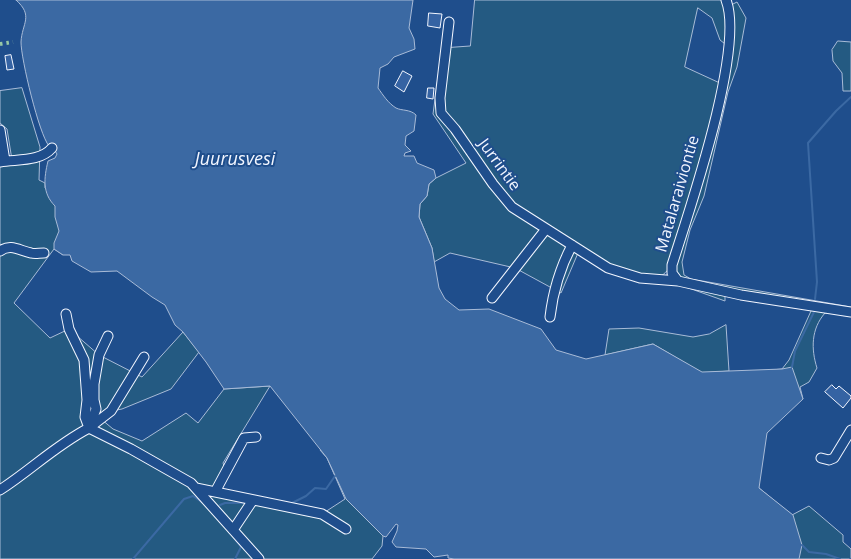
<!DOCTYPE html>
<style>
body{margin:0}
canvas{display:block;background:#1f4e8c}
</style>
<canvas width="851" height="559"></canvas>
<script>
const g = document.querySelector('canvas').getContext('2d');
g.lineJoin = 'round';
function fill(path, color) { g.fillStyle = color; g.fill(path, 'evenodd'); }
function strokePath(path, color, width, dash) { g.strokeStyle = color; g.lineWidth = width; g.lineCap = dash ? 'butt' : 'round'; g.setLineDash(dash || []); g.stroke(path); }
function label(font, color, halo, rows, align = 'center') {
  g.font = font + ' "Open Sans",sans-serif'; g.lineWidth = 4; g.setLineDash([]); g.textBaseline = 'middle'; g.strokeStyle = halo; g.fillStyle = color; for (const [text, x, y, turn = 0] of rows) {
    g.save(); g.translate(x, y); g.rotate((+turn || 0) * Math.PI / 180); g.textAlign = isNaN(turn) ? turn : align; if (halo) g.strokeText(text, 0, 0); g.fillText(text, 0, 0); g.restore();
  }
}
const green = new Path2D(`
 M475,0h251l3,6 8,-4 9,16 -9,49 -9,25 -24,104 -14,34 -8,32 2,13 7,4 160,28v9l-12,-3h-14c-14,16 -14,36 -8,55l-8,14 -9,5 3,12 -32,-29 11,-1 7,-9 22,-49v-6l-86,-14v10l-42,-15 -11,-21c-4,5 -9,11 -15,13 -14,5 -63,-18 -79,-25l-17,40 -46,-25 -65,-15 -16,9 -2,-14 -13,-31 1,-13 7,-8 2,-12 7,-6 30,-15 -33,-49 9,-66 28,-2zM698,8l14,10 8,22 9,7 -7,37 -37,-17z
 M838,41l13,1v49h-8l-1,-18 -9,-12 -1,-11z
 M22,88l18,59 -1,33 6,3v5l13,6 5,61 -9,-6 -40,54 36,35 19,-9 30,26 43,22 41,-45 16,20 -28,37 -49,20 -11,2 -10,8 12,10 29,12 44,-28 12,10 26,-34 46,-3 -47,77 3,9 -11,20 107,22 23,-15 -18,-41 -7,-8 12,-7 51,93 -1,10 -10,13h-372v-397l12,-2 -5,-31 -7,-6v-32z
 M726,325l3,46 -27,2 -49,-29 -48,11 4,-26 30,-1 54,9 16,-3z
 M759,488l33,27 17,-9 34,29v7l8,7v10h-85z`);
fill(green, '#245a82');
strokePath(green, '#a8bbd7', 1);
const water = new Path2D(`
 M16,0h397l-4,28 5,11 1,10 -21,8 -6,7 -8,4 -2,20c5,7 10,15 18,20 6,3 14,1 20,7l-2,16 -8,5 -1,9 6,6 -6,2 -1,3h10l3,7 17,7 2,8 -7,6 -2,12 -7,8 -1,13 13,31 7,40 6,11 14,11 30,-1 52,20 15,21 30,9 67,-15 49,28 80,-3 10,-2 11,32 -36,34 -8,55 34,27 9,30 -3,14h-345l-6,-1v-3l-14,2 -8,-8 -30,-2 -4,-5 5,-11 1,-6 -2,-1 -10,13 -3,-1 -37,-37 -19,-41 -57,-72 -46,3 -18,-27 -23,-30 -8,-7 -10,-20 -13,-8 -35,-26 -26,1 -19,-11 -2,-6h-7l-9,-6v-6l5,-12 -4,-14v-11c-13,-13 -11,-28 -7,-45l7,-3 2,-4c-2,-4 -5,-5 -8,-8 -10,-12 -28,-87 -28,-104 1,-19 13,-26 -5,-42z`);
fill(water, '#3b69a3');
strokePath(water, '#a8bbd7', 1);
strokePath(new Path2D(`
 M815,299l2,-17 -9,-139 28,-32 15,-14
 M792,367l3,-16 19,-39
 M292,503l14,-7 9,-8 11,1 9,-13
 M220,505l5,-2h19
 M234,538l7,9 -6,12
 M802,545l7,7 17,2 14,5
 M133,559l51,-60 9,-3 10,7
 M850,559h1`), '#3b69a3', 2);
const building = new Path2D(`
 M429,13l13,1 -2,14 -12,-2z
 M11,55l3,14 -7,1 -2,-14z
 M403,71l9,5 -8,16 -9,-6z
 M428,88h6l-1,11 -6,-1z
 M832,385l4,4 3,-3 12,10v2l-8,10 -18,-16z`);
fill(building, '#3563a3');
strokePath(building, '#f2f6ff', 1);
const minor = new Path2D(`
 M726,0c19,49 -37,211 -54,265v8l6,8 63,14 110,17
 M449,22l-9,76 1,15 14,16 38,55 19,23 96,61 32,10 38,3
 M0,130l5,31
 M0,162c17,-3 40,0 52,-14
 M0,251c11,-8 20,0 31,2 4,1 8,0 13,0
 M492,298l54,-69
 M66,314l3,15 15,31 3,40 -2,17 4,11
 M550,317c3,-26 10,-49 22,-72
 M89,428l7,-19 -2,-9v-16l5,-29 9,-19
 M89,428l22,-17 33,-54
 M821,458l8,2 5,-2 17,-28
 M196,488l126,26 24,15
 M0,490c31,-20 56,-45 89,-62l42,21 60,34 68,76
 M215,492l29,-54 12,-1
 M233,530l20,-30`);
strokePath(minor, '#f2f6ff', 11);
strokePath(minor, '#1f4e8c', 9);
strokePath(new Path2D(`
 M0,44l13,-2`), '#97c8a6', 4, [2.5, 4]);
label('16px', '#f2f6ff', '#1f4e8c', [
 ["Jurrintie",499,165,54],
 ["Matalaraiviontie",678,194,-74]
]);
label('italic 18px', '#f2f6ff', '#1f4e8c', [
 ["Juurusvesi",235,160]
]);
</script>
